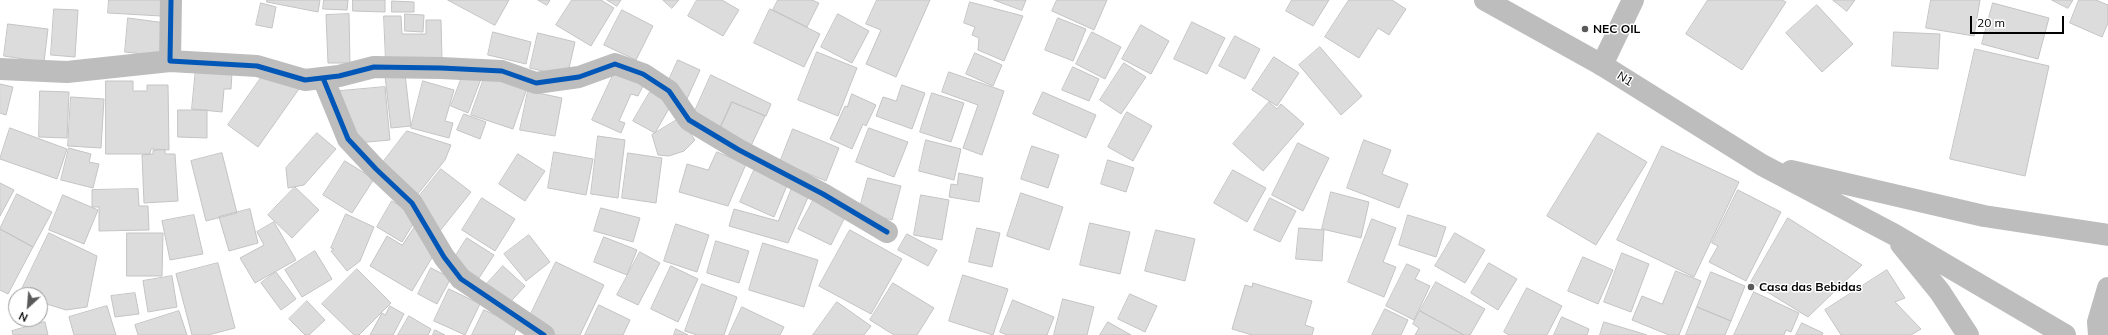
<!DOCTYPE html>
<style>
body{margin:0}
#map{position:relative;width:2108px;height:335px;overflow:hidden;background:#fff;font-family:Mulish,sans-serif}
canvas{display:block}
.north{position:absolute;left:8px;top:287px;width:40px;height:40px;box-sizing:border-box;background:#fff;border:1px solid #999;border-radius:50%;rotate:206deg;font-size:11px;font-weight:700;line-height:16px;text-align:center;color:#000}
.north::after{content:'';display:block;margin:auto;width:14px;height:18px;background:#595959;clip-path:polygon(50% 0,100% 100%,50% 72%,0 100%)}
.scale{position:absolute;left:1970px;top:16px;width:94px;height:18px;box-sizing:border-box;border:2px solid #000;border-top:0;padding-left:5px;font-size:12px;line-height:14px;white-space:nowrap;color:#000;-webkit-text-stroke:3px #fff;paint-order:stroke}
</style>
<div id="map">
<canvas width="2108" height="335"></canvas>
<div class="north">N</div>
<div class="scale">20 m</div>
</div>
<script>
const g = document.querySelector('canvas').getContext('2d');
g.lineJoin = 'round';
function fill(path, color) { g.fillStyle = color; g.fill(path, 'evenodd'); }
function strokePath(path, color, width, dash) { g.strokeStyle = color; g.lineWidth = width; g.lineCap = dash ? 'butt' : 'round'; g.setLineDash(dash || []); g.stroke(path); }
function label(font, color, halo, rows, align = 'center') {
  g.font = font + ' Mulish,sans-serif'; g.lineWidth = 3; g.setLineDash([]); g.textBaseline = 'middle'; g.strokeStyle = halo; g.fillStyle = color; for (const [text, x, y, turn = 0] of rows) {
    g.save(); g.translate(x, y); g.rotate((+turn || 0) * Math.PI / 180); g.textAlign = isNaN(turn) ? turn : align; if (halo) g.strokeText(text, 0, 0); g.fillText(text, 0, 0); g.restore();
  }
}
const building = new Path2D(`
 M109,0h52v16l-53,-3z
 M267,0h53l-2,12 -51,-10z
 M324,0h24l-1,10 -24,-1z
 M353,0h32v12l-32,-1z
 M448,0h61l-14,25z
 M538,0h12l-3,5z
 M572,0h29l13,8 -23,38 -35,-21z
 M607,0h14l-4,6z
 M663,0h16l-7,8z
 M697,0h25l17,10 -16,26 -35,-20z
 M778,0h34l7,3 -12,24 -34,-17z
 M877,0h53l-34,77 -30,-13 15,-34 -15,-6z
 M994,0h32l-4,10z
 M1057,0h50l-13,30 -42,-19z
 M1292,0h37l-16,26 -27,-15z
 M1349,0h43l14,9 -17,26 -11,-7 -19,30 -34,-21z
 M1708,0h74l4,2 -44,68 -56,-36z
 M1833,0h22l-8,11z
 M1931,0h49l-6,36 -48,-8z
 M2052,0h21l-5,8z
 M2079,0h17l12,5v18l-6,14 -32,-14z
 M392,1l22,1v10h-22z
 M970,2l53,14 -19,45 -26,-11 1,-12 -7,-3 3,-8 -11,-4z
 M261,3l15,4 -4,21 -16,-3z
 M1993,3l56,15 -11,41 -56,-15z
 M1817,5l36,39 -31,28 -36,-39z
 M54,9l24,1 -3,47 -24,-2z
 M770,9l50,25 -16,33 -50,-24z
 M622,10l31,16 -17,34 -32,-15z
 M349,14l1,49h-22l-2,-48z
 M405,14l19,1 -1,17 -18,-1z
 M838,14l31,17 -17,32 -31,-16z
 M384,16h17l1,18h24v-14h15l1,40 -56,2z
 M128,18l38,5 -3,33 -38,-4z
 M1058,18l28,11 -13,32 -28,-11z
 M1192,22l33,16 -18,36 -33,-15z
 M8,24l40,5 -4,33 -40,-6z
 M1141,25l28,16 -18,33 -29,-15z
 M493,32l38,10 -5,22 -38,-9z
 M1092,32l29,15 -16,32 -29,-15z
 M1894,32l46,2 -2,35 -46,-3z
 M538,33l37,9 -8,35 -37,-9z
 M1235,36l25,13 -15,30 -26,-13z
 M1320,47l42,49 -21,19 -42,-50z
 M1975,49l74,17 -24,110 -75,-17z
 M817,52l40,16 -19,48 -40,-16z
 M975,53l27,12 -9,21 -27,-12z
 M1274,57l25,16 -22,33 -25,-16z
 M678,60l22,10 -14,31 -22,-10z
 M1124,63l22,14 -25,37 -21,-14z
 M467,64l17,7 -16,42 -17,-7z
 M270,65l31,21 -43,61 -30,-22z
 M1073,67l26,12 -10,22 -27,-11z
 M196,68l36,4 -1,17h-7l-2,23 -30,-3z
 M487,70l41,15 -15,44 -42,-14z
 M615,71l29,13 -6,12 -7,-2 -12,27 6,2 -4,10 -29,-13z
 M949,72l55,19 -22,64 -19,-7 15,-43 -36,-13z
 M405,74l6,52 -20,2 -6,-52z
 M711,75l60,29 -5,12 -34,-14 -15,33 -27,-13z
 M106,81h27v10h14v-6h21l1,65 -18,-1 -1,5h-44z
 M423,81l31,9 -9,31 8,2 -4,15 -38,-10z
 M0,84l13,3 -7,28 -6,-2z
 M902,85l23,8 -13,36 -36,-13 7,-19 13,4z
 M385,87l5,53 -44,4 -6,-53z
 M40,91l29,1 -2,46 -28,-1z
 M528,91l34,7 -7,38 -35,-6z
 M650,92l21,13 -16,28 -22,-12z
 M1043,92l53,23 -10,23 -53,-24z
 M932,93l32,10 -13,39 -31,-10z
 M852,94l24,11 -10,21 -3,-2 -11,25 -22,-10 15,-33 2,1z
 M71,97l33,2 -3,49 -33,-2z
 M732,102l33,14 -16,34 -32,-15z
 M1269,102l8,7 4,-5 23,20 -41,47 -30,-27z
 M178,110h29v28l-29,-1z
 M1127,112l25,14 -19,35 -25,-14z
 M464,114l22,8 -6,17 -23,-9z
 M680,118l15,22 -11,11 -15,5 -11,-1 -6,-20z
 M10,128l57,21 -10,30 -57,-20z
 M869,128l39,14 -14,35 -38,-15z
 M793,129l46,19 -13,33 -46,-19z
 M407,131l44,14 -6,15 -32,40 -36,-30z
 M317,133l19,16 -32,36 -16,3 -2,-20z
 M1598,133l49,29 -51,83 -49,-29z
 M598,136l27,4 -7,58 -27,-4z
 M926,140l35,9 -7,31 -35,-9z
 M1364,140l27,10 -9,24 26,10 -9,24 -52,-20z
 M1298,143l31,15 -26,53 -31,-16z
 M1032,146l27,9 -11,33 -27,-9z
 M1662,146l77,36 -45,95 -77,-37z
 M69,148l22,6 -2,8 10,2 -6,24 -32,-8z
 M165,150v4h10l3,47 -34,2 -2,-48 11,-1v-3z
 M554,152l39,7 -7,36 -38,-7z
 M717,152l29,12 -18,42 -49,-14 8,-28 21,6z
 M222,153l15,60 -31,8 -15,-60z
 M628,153l34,5 -6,45 -34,-5z
 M518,154l27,17 -20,30 -26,-17z
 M1108,160l26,8 -8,24 -25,-8z
 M345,161l29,18 -22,34 -29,-18z
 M755,168l33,15 -14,34 -34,-15z
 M441,169l30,23 -32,40 -30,-23z
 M1233,170l33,18 -19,34 -33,-19z
 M959,173l24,5 -4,24 -30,-5 2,-13 6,1z
 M868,178l33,8 -9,34 -33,-9z
 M0,183l14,7 -14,26z
 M295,187l24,23 -27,28 -24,-23z
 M792,188l17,7 -21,48 -59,-17 5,-17 44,12z
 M138,189l1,17h9l1,24 -50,1v-24h-7v-17z
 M1738,190l43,22 -35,69 -37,-19 9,-16 -6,-3z
 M1331,192l38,10 -8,36 -39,-9z
 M1021,193l42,14 -14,43 -42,-14z
 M17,194l35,18 -19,35 -33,-18z
 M63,195l35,15 -14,34 -35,-14z
 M816,195l32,16 -17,34 -33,-16z
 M921,195l28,5 -7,40 -28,-5z
 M482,198l33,21 -20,32 -33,-21z
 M1270,198l26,13 -16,31 -26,-12z
 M392,201l26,15 -16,26 -25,-15z
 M601,208l39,10 -7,24 -39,-11z
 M250,209l8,34 -29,8 -10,-34z
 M346,214l28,13 -14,34 -13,10 -16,-20 3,-2 -3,-1z
 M194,215l9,39 -33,6 -8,-39z
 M1408,215l38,12 -10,30 -37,-12z
 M1788,218l74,47 -54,52 -57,-35z
 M420,219l16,32 -24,40 -42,-25 17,-30 15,9z
 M1372,219l24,9 -13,34 13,5 -12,30 -36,-15z
 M274,222l22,38 -41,23 -15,-25 24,-13 -7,-13z
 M1090,223l40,9 -10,42 -40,-9z
 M676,224l33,11 -12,37 -33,-11z
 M977,228l23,5 -8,34 -23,-5z
 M1299,228l25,2 -2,31 -26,-2z
 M0,229l33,18 -25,47 -8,-4z
 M850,230l52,29 -31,55 -52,-28z
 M1156,230l39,9 -10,42 -40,-10z
 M49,233l48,23 -10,51 -21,3 -26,-8v-7h-21z
 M127,233h36l-1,43h-35z
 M1455,233l30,17 -20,33 -30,-17z
 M907,234l30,16 -9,16 -30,-16z
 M529,235l21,27 -24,19 -22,-27z
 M604,237l33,13 -10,25 -33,-13z
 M467,238l27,17 -15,23 -26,-18z
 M716,241l33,10 -10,32 -32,-10z
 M763,243l55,17 -14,47 -55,-17z
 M315,251l17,28 -30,18 -17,-27z
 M640,252l20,11 -22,42 -21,-10z
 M1622,253l27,11 -18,48 -27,-10z
 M1583,257l30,13 -15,34 -30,-13z
 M556,262l48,23 -24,50h-26l-27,-13z
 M218,263l17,65 -27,7h-16l-16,-61z
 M1489,263l28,16 -19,31 -27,-17z
 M1407,264l13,6 -5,9 15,7 -16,34 -28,-14z
 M503,266l22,20 -20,22 -22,-20z
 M671,266l27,13 -20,43 -27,-13z
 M431,268l20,10 -14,26 -19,-10z
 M357,269l34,34 -32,32h-5l-32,-31z
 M1887,270l18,28 -10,4 26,27 -10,6h-70l-16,-25z
 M1676,271l25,10 -22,54h-10l-37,-15 10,-24 20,8z
 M276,272l20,27 -15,11 -20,-27z
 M1711,272l34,14 -14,35 -34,-14z
 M963,275l45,14 -15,46 -44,-14z
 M172,276l5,31 -29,5 -5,-31z
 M1436,282l49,27 -15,26h-6l-44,-24z
 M893,283l41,25 -17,27h-23l-24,-15z
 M1253,283l59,18 -7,24 9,3 -2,7h-60l-20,-6 13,-44 7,2z
 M702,284l35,13 -13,38h-27l-12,-4z
 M1527,288l35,18 -15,29h-38l-5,-3z
 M449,289l31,15 -15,31 -31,-14z
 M1754,292l45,21 -8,19 -5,-2 -2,5h-50z
 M135,293l4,21 -24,3 -4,-21z
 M1130,294l27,12 -12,26 -27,-13z
 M1063,299l31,8 -7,28h-33z
 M1013,300l41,17 -7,18h-40l-7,-3z
 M307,301l18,19 -16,15h-4l-16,-16z
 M837,302l34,24 -7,9h-51z
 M599,305l31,15 -7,15h-38z
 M107,306l9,29h-42l-5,-18z
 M390,306l14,8 -11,21h-23l12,-22 3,2z
 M742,307l42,20 -4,8h-51z
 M1697,307l34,14 -6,14h-39z
 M1385,309l23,11 -7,15h-29z
 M484,310l34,15 -4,10h-42z
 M179,311l8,24h-49l-3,-10z
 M1420,311l44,24h-49l4,-7 -6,-4z
 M409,316l22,13 -3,6h-30z
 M1562,317l27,12 -2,6h-33z
 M45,322l3,13h-35l-1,-4z
 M1108,322l23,13h-31z
 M1604,322l43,13h-47z
 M1802,323l21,10 -1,2h-26z
 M676,329l12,6h-14z
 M435,330l10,5h-12z`);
fill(building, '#dcdcdc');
strokePath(building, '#c4c4c4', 1);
strokePath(new Path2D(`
 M171,0l-1,61 87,5 48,14 34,-4 35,-9 67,1 61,3 34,12 43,-6 36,-13 28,10 26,17 20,29 50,30 84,44 64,38
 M1602,65l31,-65
 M0,69l67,3 103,-11
 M323,78l25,61 28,30 36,34 32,54 17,22 83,56`), '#bdbdbd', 22);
strokePath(new Path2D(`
 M1485,0l117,65 160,100 131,69 172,101
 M1791,171l193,45 124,19
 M1901,244l39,48 28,43
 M2099,335l-1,-13 10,-34`), '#bdbdbd', 22);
strokePath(new Path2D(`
 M171,0l-1,61 87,5 48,14 34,-4 35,-9 67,1 61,3 34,12 43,-6 36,-13 28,10 26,17 20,29 50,30 84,44 64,38
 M323,78l25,61 28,30 36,34 32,54 17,22 83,56`), '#0057b8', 5);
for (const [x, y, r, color] of [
 [1585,29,4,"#595959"],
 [1751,287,4,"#595959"]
]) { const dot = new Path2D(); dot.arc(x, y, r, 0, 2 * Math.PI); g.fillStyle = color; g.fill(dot); strokePath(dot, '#fff', 1.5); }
label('bold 12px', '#000', '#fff', [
 ["NEC OIL",1593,29],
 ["Casa das Bebidas",1759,287]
], 'left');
label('12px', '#000', '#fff', [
 ["N1",1625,79,32]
]);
</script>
